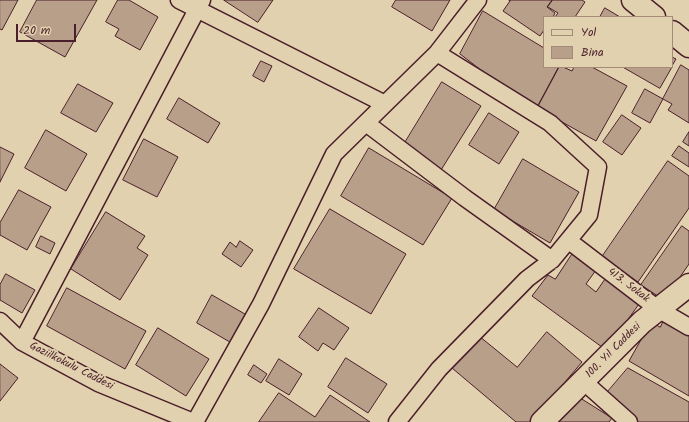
<!DOCTYPE html>
<meta charset="utf-8">
<style>
body{margin:0}
#map{position:relative;width:689px;height:422px;overflow:hidden;background:#e2d1ae;font-family:Kalam,sans-serif}
canvas{display:block}
.legend{position:absolute;left:543px;top:16px;width:130px;height:52px;box-sizing:border-box;background:#e2d1ae;border:1px solid #a58a7a;margin:0;padding:5px 7px;list-style:none;font-size:12px;color:#4a1f2b}
.legend li{display:flex;align-items:center;gap:8px;height:20px}
.legend b{width:20px;border:1px solid #a58a7a}
.scale{position:absolute;left:16px;top:24px;width:60px;height:18px;box-sizing:border-box;border:2px solid #4a1f2b;border-top:0;padding-left:5px;font-size:12px;line-height:14px;white-space:nowrap;color:#4a1f2b;-webkit-text-stroke:3px #e2d1ae;paint-order:stroke}
</style>
<div id="map">
<canvas width="689" height="422"></canvas>
<ul class="legend">
<li><b style="height:5px;background:#e2d1ae"></b>Yol</li>
<li><b style="height:11px;background:#b89f8a"></b>Bina</li>
</ul>
<div class="scale">20 m</div>
</div>
<script>
const g = document.querySelector('canvas').getContext('2d');
g.lineJoin = 'round';
function fill(path, color) { g.fillStyle = color; g.fill(path, 'evenodd'); }
function strokePath(path, color, width, dash) { g.strokeStyle = color; g.lineWidth = width; g.lineCap = dash ? 'butt' : 'round'; g.setLineDash(dash || []); g.stroke(path); }
function label(font, color, halo, rows, align = 'center') {
  g.font = font + ' Kalam,sans-serif'; g.lineWidth = 3.5; g.setLineDash([]); g.textBaseline = 'middle'; g.strokeStyle = halo; g.fillStyle = color; for (const [text, x, y, turn = 0] of rows) {
    g.save(); g.translate(x, y); g.rotate((+turn || 0) * Math.PI / 180); g.textAlign = isNaN(turn) ? turn : align; if (halo) g.strokeText(text, 0, 0); g.fillText(text, 0, 0); g.restore();
  }
}
const building = new Path2D(`
 M0,0h18l-16,30 -2,-1z
 M37,0h60l-32,57 -45,-25z
 M118,0h11l29,17 -18,33 -25,-14 4,-7 -13,-7z
 M224,0h49l-15,22z
 M396,0h54l-18,31 -40,-24z
 M509,0h43l-5,7 8,6 -2,4h-9v13l-4,6 -37,-25 7,-10z
 M553,0h29l3,2 -10,15h-20l3,-4 -10,-6z
 M605,8l15,9h-20z
 M483,11l61,37v19h15l-22,41 -26,-15 -51,-39z
 M672,57l4,2 -4,7z
 M261,61l11,5 -8,16 -11,-6z
 M681,65l8,5v53l-21,-13 4,-6 -9,-5z
 M559,67h4l9,4 2,-4h18l35,19 -31,55 -59,-33z
 M623,67h49l-12,21z
 M442,82l39,24 -40,64 -38,-24z
 M78,84l35,19 -17,29 -35,-19z
 M645,89l18,10 -13,24 -18,-10z
 M179,98l41,25 -12,20 -41,-24z
 M489,113l30,19 -20,32 -30,-19z
 M622,115l19,13 -19,27 -19,-13z
 M46,130l41,24 -21,37 -41,-23z
 M689,132v14l-6,-4z
 M144,139l34,18 -21,40 -34,-17z
 M679,146l10,7v14l-17,-11z
 M0,147l14,7 -14,28z
 M369,148l83,50 -29,47 -82,-49z
 M523,159l56,33 -29,51 -56,-33z
 M668,161l21,15v32l-51,74 -36,-25z
 M19,190l32,17 -24,43 -27,-15v-12z
 M330,209l76,45 -35,60 -77,-45z
 M106,212l39,24 -8,12 11,7 -28,45 -49,-31z
 M682,226l7,5v33l-25,36 -23,-15z
 M41,236l14,7 -5,11 -14,-7z
 M240,241l13,9 -12,17 -19,-13 8,-12 6,5z
 M573,253l23,17 -10,14 10,8 9,-13 34,25 -33,46 -74,-54 16,-21 7,4z
 M6,274l29,16 -13,23 -22,-13v-15z
 M67,288l79,43 -21,38 -78,-43z
 M212,295l38,22 -15,28 -38,-22z
 M319,308l30,20 -15,22 -11,-7 -5,8 -19,-14z
 M664,320l25,14v62l-60,-35 22,-39 9,5z
 M158,328l51,31 -23,37 -50,-31z
 M547,332l35,30 -51,60h-15l-64,-54 27,-32 38,31z
 M346,358l41,26 -19,29 -40,-26z
 M279,359l23,15 -13,21 -23,-14z
 M0,364l18,14 -18,23z
 M254,365l13,9 -6,9 -13,-8z
 M628,368l61,34v20h-51l-33,-27z
 M279,393l36,24 15,-22 40,27h-111z
 M577,396l35,22 -3,4h-53z`);
fill(building, '#b89f8a');
strokePath(building, '#4a1f2b', 1);
const street = new Path2D(`
 M179,0l206,104
 M366,123l99,75 87,62
 M569,241l89,68 31,18
 M0,321l22,21 76,41 95,39
 M22,342l180,-342
 M583,381l46,41
 M195,422l66,-118 73,-150 103,-101 41,-53
 M397,422l42,-53 88,-90 25,-19 37,-45 9,-48 -48,-44 -113,-70`);
const secondary = new Path2D(`
 M633,0l21,17
 M672,32l17,14
 M542,422l100,-100 47,-37`);
strokePath(street, '#4a1f2b', 19);
strokePath(secondary, '#4a1f2b', 25);
strokePath(street, '#e2d1ae', 16);
strokePath(secondary, '#e2d1ae', 22);
label('11px', '#4a1f2b', '#e2d1ae', [
 ["413. Sokak",628,286,37],
 ["100. Yıl Caddesi",614,351,-45],
 ["Gaziilkokulu Caddesi",71,367,27]
]);
</script>
